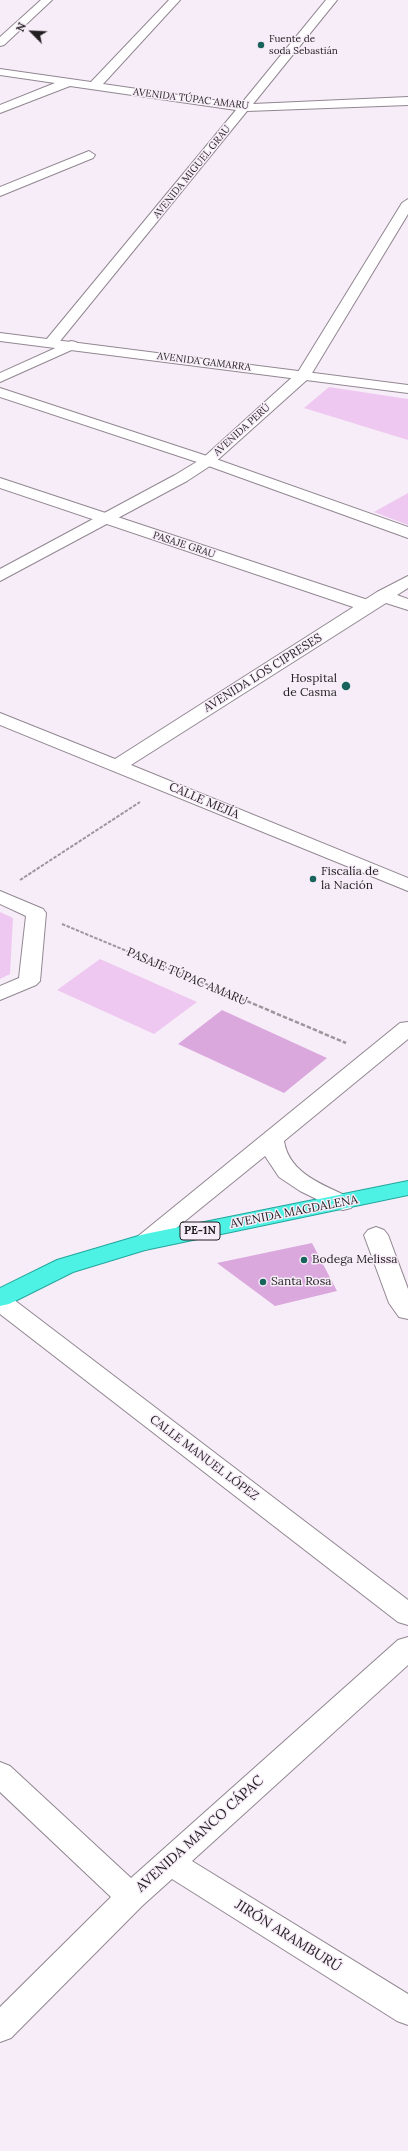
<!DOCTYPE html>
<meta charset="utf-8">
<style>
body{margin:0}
#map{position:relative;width:408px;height:2151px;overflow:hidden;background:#f7edf8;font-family:Lora,serif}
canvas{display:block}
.north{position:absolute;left:12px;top:12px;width:40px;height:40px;-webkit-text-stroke:3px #f7edf8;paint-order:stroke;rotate:294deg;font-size:11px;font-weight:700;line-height:16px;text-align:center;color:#221f22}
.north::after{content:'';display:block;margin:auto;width:14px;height:18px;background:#221f22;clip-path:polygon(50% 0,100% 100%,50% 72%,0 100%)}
</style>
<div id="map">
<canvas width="408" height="2151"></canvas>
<div class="north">N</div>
</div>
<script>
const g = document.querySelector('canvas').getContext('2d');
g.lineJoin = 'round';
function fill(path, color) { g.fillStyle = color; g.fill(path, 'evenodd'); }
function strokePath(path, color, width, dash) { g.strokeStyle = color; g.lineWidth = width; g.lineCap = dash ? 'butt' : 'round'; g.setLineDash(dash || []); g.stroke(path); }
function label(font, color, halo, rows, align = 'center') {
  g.font = font + ' Lora,serif'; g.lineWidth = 3; g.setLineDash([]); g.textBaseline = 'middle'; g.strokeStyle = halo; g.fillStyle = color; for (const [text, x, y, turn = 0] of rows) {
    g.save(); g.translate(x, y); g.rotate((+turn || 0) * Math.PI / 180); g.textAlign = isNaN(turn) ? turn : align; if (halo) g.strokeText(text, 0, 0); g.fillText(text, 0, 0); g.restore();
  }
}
fill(new Path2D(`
 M329,387l79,12v41l-104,-32z
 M408,493v32l-34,-13z
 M0,912l13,6 -3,56 -10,5z
 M100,959l97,43 -43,32 -97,-44z`), '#eec8f0');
fill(new Path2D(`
 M222,1010l105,48 -43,35 -106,-49z
 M312,1243l25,48 -62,15 -58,-43z`), '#daa8dd');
const pedestrian = new Path2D(`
 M0,388l213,70 195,69v11l-205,-74 -203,-67z
 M0,478l374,124 3,4 -3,4h-12l-362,-122z`);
const minor = new Path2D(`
 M41,0h11l-48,45 -4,1v-9z
 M169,0h11l-77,84 138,20 85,-104h11l-84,104 155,-7v8l-161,6 -191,235h-10l-2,-3 2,-3 190,-230 -166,-24 -70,27v-8l55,-22 -55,-8v-6l91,13z
 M89,151l6,4 -2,3 -93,38v-9z
 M408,199v15l-99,164 -96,86 -26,17 -187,100v-12l175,-94 28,-17 95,-86 104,-169z
 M71,341l5,1 2,3 -2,3 -76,34v-9z
 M408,576v12l-11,7 11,4v11l-22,-7 -255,162 277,113v13l-408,-166v-12l115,46 262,-167z
 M0,891l43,18 3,4 -6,68 -4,4 -36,15v-14l19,-8 7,-62 -26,-12z
 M408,1022v17l-124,102c5,33 40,44 67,57l4,5 -4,5 -8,2 -8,-2 -35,-17 -21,-14 -14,-21 -112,91 -8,3 -8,-3 -4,-5 4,-5 263,-214z
 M376,1227l8,3 4,5 20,54v30l-9,-2 -10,-14 -25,-68 4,-5z
 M0,1294l9,2 399,304v25l-10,-3 -398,-308z
 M408,1637v28l-216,196 216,133v31l-11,-4 -225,-142 -30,27 -131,132 -11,4v-35l111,-110 -111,-105v-30l10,4 121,112 267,-238z`);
const tertiary = new Path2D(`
 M0,333l408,52v8l-408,-52z`);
const trunk = new Path2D(`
 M408,1181v14l-263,55 -72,22 -64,32 -9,2v-18l57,-28 88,-26z`);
strokePath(pedestrian, '#918791', 2);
strokePath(minor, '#918791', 2);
strokePath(tertiary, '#918791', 2);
strokePath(trunk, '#22a69c', 2);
strokePath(new Path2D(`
 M20,880l120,-78
 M62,924l163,68`), '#9d969d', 2, [3.5, 1.5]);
strokePath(new Path2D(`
 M223,991l123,52`), '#9d969d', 2.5, [4.5, 2]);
fill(pedestrian, '#fff');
fill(minor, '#fff');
fill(tertiary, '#fff');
fill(trunk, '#4ef2e4');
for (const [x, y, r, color] of [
 [261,45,4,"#18645c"],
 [346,686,5,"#18645c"],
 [313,879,4,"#18645c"],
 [304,1260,4,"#18645c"],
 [263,1282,4,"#18645c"]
]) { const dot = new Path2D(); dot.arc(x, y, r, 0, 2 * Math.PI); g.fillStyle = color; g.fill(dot); strokePath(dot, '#f7edf8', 1.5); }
label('10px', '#221f22', '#f7edf8', [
 ["Fuente de",269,39],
 ["soda Sebastián",269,51]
], 'left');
label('10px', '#221f22', '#f7edf8', [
 ["AVENIDA TÚPAC AMARU",191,99,7],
 ["AVENIDA MIGUEL GRAU",192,172,-51],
 ["AVENIDA GAMARRA",204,362,7],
 ["AVENIDA PERÚ",242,430,-42],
 ["PASAJE GRAU",184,545,18]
]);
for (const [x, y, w] of [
 [200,1231,40]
]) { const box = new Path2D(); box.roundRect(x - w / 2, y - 9, w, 18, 3); g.fillStyle = '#f7edf8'; g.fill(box); strokePath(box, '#221f22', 1); }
label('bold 11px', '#221f22', null, [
 ["PE-1N",200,1231]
]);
label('12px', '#221f22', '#f7edf8', [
 ["AVENIDA LOS CIPRESES",263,673,-32],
 ["CALLE MEJÍA",204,801,23],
 ["PASAJE TÚPAC AMARU",187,977,23],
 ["AVENIDA MAGDALENA",294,1212,-11],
 ["CALLE MANUEL LÓPEZ",204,1458,37]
]);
label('12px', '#221f22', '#f7edf8', [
 ["Hospital",337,679,"right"],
 ["de Casma",337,693,"right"],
 ["Fiscalía de",321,872],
 ["la Nación",321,886],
 ["Bodega Melissa",312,1260],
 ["Santa Rosa",271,1282]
], 'left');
label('14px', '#221f22', '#f7edf8', [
 ["AVENIDA MANCO CÁPAC",200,1834,-42],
 ["JIRÓN ARAMBURÚ",288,1936,32]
]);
</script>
